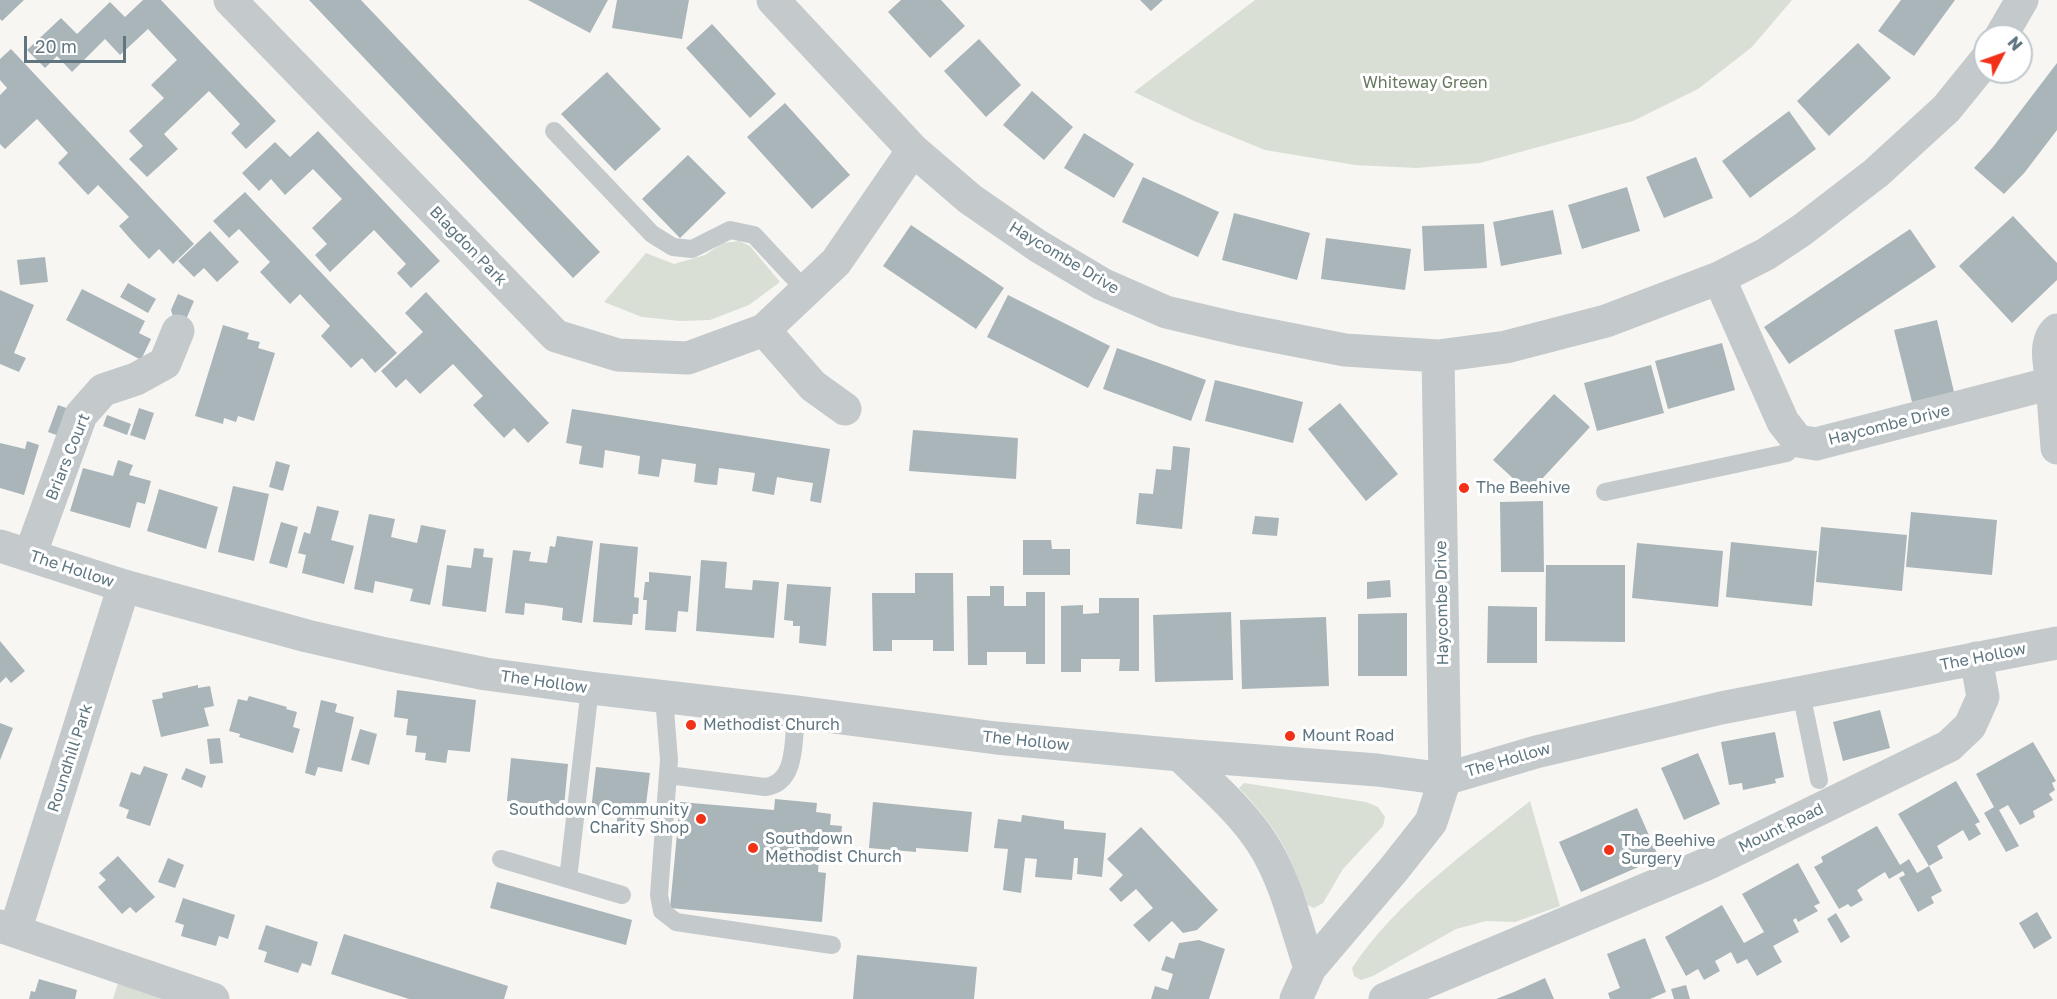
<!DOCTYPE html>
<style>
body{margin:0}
#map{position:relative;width:2057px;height:999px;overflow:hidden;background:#f7f6f3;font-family:"Golos Text",sans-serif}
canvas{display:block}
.north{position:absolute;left:1973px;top:24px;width:60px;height:60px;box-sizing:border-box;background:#fff;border:2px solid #bfc8cd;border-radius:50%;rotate:49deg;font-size:16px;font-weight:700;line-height:24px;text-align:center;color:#5f7681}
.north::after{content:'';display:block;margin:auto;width:21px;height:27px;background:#f13118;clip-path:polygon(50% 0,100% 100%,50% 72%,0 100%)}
.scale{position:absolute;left:24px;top:36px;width:102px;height:27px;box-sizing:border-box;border:3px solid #5f7681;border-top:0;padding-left:8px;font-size:18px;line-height:21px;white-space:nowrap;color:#5f7681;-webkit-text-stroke:4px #fff;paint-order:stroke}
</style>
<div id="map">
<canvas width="2057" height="999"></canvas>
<div class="north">N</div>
<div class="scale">20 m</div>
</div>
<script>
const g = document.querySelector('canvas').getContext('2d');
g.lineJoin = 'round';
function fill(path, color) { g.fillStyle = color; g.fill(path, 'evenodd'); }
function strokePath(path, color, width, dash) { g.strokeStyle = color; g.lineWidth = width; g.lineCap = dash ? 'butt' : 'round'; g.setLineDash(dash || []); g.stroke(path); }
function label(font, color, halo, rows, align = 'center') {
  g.font = font + ' "Golos Text",sans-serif'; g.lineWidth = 6; g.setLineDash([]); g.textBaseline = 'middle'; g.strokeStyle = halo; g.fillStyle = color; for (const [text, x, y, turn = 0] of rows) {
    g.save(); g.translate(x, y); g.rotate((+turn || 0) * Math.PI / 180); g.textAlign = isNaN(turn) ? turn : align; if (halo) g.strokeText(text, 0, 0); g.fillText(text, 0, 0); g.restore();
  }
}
fill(new Path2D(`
 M1255,0h537l-40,47 -54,42 -65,32 -153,42 -64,5 -61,-3 -90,-15 -71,-29 -60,-29z
 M739,241l11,5 30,36 -31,23 -39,15 -30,1 -38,-4 -38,-15 42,-49 28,11 31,-9 18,-12z
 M1244,783l122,19 12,5 7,10 -2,9 -40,43 -20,34 -9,5 -9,-4c-4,-11 -6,-24 -11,-35 -11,-31 -33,-58 -55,-81z
 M1530,801l30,105 -45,16 -29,-1 -30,8 -83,47 -12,4 -7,-4 -2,-8c45,-68 115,-116 178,-167z
 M118,983l47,16h-52z`), '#d9dfd4');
fill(new Path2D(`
 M0,0h24l-22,21 -2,-2z
 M143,0h18l115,121 -30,28 -15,-16 9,-9 -31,-33 -45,43 14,15 -31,28 -18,-18 14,-13 -14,-15 35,-33 -13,-13 26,-25 -29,-31 -28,26 -15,-16 -33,33 -15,-16 -12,12 -18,-18 34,-32 16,16 33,-32 15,15z
 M309,0h52l239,252 -27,26z
 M528,0h80l-18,33z
 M617,0h72l-7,39 -70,-11z
 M901,0h40l24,26 -35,32 -42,-46z
 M1140,0h23l-12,11z
 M1901,0h54l-41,56 -36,-25z
 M712,24l64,70 -26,24 -64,-70z
 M979,39l42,46 -35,32 -42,-46z
 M1858,43l33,35 -62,58 -32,-35z
 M11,49l183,195 -21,20 -14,-15 -10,10 -16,-17 -14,-16 10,-9 -31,-32 -10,10 -30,-32 10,-10 -31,-34 -32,30 -5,-5v-49l7,-7 -7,-8v-21z
 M2057,63v67l-32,42 -21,22 -30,-26 19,-21z
 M607,72l54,57 -46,42 -54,-57z
 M1032,91l41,36 -29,33 -41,-35z
 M785,103l65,72 -38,34 -65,-72z
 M1789,111l27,38 -66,49 -28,-37z
 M318,131l122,130 -29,27 -14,-15 9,-9 -32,-34 -44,42 -15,-17 12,-11 -15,-16 30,-29 -29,-30 -28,26 -14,-16 -12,12 -17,-18 33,-31 15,15z
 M1084,133l50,31 -20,34 -50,-30z
 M688,155l38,38 -46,45 -38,-39z
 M1696,157l17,41 -49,20 -18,-41z
 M1143,177l76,35 -21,45 -76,-35z
 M1627,187l13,44 -58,18 -14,-44z
 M245,192l152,161 -22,20 -13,-15 -11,10 -30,-32 9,-10 -16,-17 -14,-15 -10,10 -30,-32 10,-10 -31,-33 -10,9 -16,-17z
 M1553,210l9,44 -61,12 -8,-44z
 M1234,213l76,20 -13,47 -75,-20z
 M2013,216l44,47v17l-45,43 -53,-57z
 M1484,224l3,44 -63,3 -2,-45z
 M911,225l93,63 -28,41 -93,-63z
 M1910,229l26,38 -147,97 -25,-37z
 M210,231l29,31 -22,20 -13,-14 -10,9 -16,-16z
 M1326,238l85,11 -6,41 -84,-11z
 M45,257l3,25 -28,3 -3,-25z
 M128,283l28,16 -8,14 -28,-16z
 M82,289l63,32 -6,12 12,6 -10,21 -75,-40z
 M0,290l34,15 -20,48 12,5 -7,14 -19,-8z
 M426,292l123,131 -21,20 -14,-15 -10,10 -31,-33 10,-9 -30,-32 -33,30 -14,-15 -10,9 -15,-17 42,-39 -18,-19z
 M178,294l16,7 -10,23 -10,-4 -3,-10z
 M1008,295l102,51 -22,42 -101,-51z
 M1937,320l17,72 -42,10 -18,-72z
 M223,325l26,8 -2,6 13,3 -2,6 17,5 -21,68 -16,-5 -2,6 -12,-4 -1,6 -28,-8z
 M1722,343l13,47 -67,19 -13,-48z
 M1117,348l89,32 -15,41 -88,-32z
 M1651,365l13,48 -67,18 -13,-48z
 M1215,380l88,22 -10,41 -88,-22z
 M1554,394l36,33 -61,66 -36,-33z
 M1340,403l58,71 -32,27 -58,-72z
 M58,405l14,5 -10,27 -14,-5z
 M139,408l15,5 -9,27 -15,-5z
 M572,409l258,40 -9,54 -11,-2 3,-18 -20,-3 -16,-3 -3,18 -22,-4 3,-18 -36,-5 -2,17 -11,-1 -12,-2 2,-18 -34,-5 -3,18 -21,-3 2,-18 -35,-6 -2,18 -24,-4 3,-18 -16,-3z
 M107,415l24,9 -4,11 -24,-9z
 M913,430l105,8 -2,41 -107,-8z
 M27,441l12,4 -15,50 -24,-7v-45l25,6z
 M1173,446l17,2 -8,81 -46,-5 3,-31 14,1 3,-25 15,1z
 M118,460l15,5 -4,10 22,6 -6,23 -8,-2 -7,26 -60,-17 13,-43 30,8z
 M276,461l14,4 -7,26 -14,-4z
 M233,486l36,8 -15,67 -36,-9z
 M159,489l59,18 -12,42 -59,-18z
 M1543,501l1,71h-43l-1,-70z
 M317,506l22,5 -8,29 23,6 -10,38 -42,-11 4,-18 -8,-2 6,-21 6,2z
 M1911,512l86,8 -5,55 -86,-8z
 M369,514l26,5 -4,18 26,6 4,-18 25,5 -16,75 -20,-4 3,-12 -38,-8 -2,12 -19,-4z
 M1255,516l24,2 -2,18 -25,-2z
 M281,522l17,5 -11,41 -18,-5z
 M1821,527l86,8 -5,56 -86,-9z
 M557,536l36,5 -11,82 -20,-3 1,-12 -21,-3 -17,-2 -1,12 -19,-2 8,-63 18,2 -2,9 18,2 3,-17 5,1z
 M1023,540h28l1,9h18v26h-47z
 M1731,542l86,9 -5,55 -86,-9z
 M600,543l38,4 -4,50 5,1 -1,16h-5l-1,11 -39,-3z
 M1637,543l86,8 -5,56 -86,-9z
 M474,548l10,1 -1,8 10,1 -7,54 -44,-6 5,-41 24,3z
 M701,560l26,2 -2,26 27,2 1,-10 26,2 -5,56 -78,-7z
 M1546,565h79v77l-80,-1z
 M649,572l42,4 -3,36 -10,-1 -2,21 -31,-2 2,-30h-4l2,-18h4z
 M915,573h38l1,78h-21v-11h-41v11h-19l-1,-58h43z
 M1390,580l1,17 -24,2v-17z
 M787,584l44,3 -5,59 -27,-3 1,-17h-7v-5l-9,-1z
 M990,586h14v20h22v-14h19v72h-19v-12h-39v13h-19l-1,-69h23z
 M1099,598h40v73h-20l1,-12h-39v13h-20v-66l22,-1v9l16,-1z
 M1488,606l49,1v56h-50z
 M1231,612l2,68 -78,2 -2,-67z
 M1407,613v63h-49v-62z
 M1326,617l3,69 -87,3 -2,-69z
 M0,641l25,30 -14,12 -5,-6 -6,6z
 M198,685v3l12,-2 4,20 -10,2 5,18 -48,11 -9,-37 11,-2 -1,-5z
 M397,690l79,10 -6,52 -22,-2 -2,13 -21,-3 1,-7 -11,-1 2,-16 -11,-1 2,-16 -14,-2z
 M249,696l38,11 -1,2 11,3 -4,15 7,2 -7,24 -54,-16 1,-3 -11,-3 9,-32 9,2z
 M321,700l16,4 -2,8 19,5 -12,55 -24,-5 -3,9 -10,-3z
 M1880,710l10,38 -47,13 -10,-39z
 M0,723l13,5 -13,32z
 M360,729l17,5 -8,31 -18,-5z
 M1775,732l9,45 -9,2 1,4 -33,7 -1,-7 -13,2 -8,-43z
 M220,738l3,25 -13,1 -3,-25z
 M2033,742l23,39 -4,2 3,7 -6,4 4,6 -20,11 2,6 -15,8 -12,-20 -9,5 20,36 -13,6 -22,-39 10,-6 -18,-33z
 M1698,753l22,51 -36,16 -23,-52z
 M511,758l57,6 -4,43 -57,-6z
 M144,766l24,8 -18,52 -24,-8 3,-8 -10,-4 12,-34 9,3z
 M596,767l54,6 -6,47 -12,-2 -1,10 -15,-1 2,-15 -27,-2z
 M186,768l20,8 -4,12 -21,-9z
 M1956,781l24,41 -5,2 6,10 -12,7 -6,-11 -26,16 6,12 -14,8 13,25 -11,6 3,6 -16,9 -19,-34 6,-3 -2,-4 -14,8 -4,-7 -13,8 -15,10 6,10 -12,7 -3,-3 -9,5 -25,-42 9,-5 -2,-5 56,-31 23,39 9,-6 8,14 12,-7 -31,-52z
 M775,799l42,4 -1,9 15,2 -1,11 12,1 -2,20 -20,-2 -2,28 8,1 -4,49 -152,-14 10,-106 94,8z
 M873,802l99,10 -4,40 -52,-4v4l-47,-4z
 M1637,808l22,50 -78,34 -22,-50z
 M1022,815l42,6v8l42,4 -4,44 -25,-3 1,-16h-4l-2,22 -37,-3 2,-18 -12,-1 -4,35 -18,-3 5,-41 -14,-1 4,-29 23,3z
 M1141,827l77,83 -21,20 -14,3 -11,-12 -23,21 -16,-17 20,-17 -17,-19 -15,13 -12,-13 14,-14 -16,-16z
 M118,856l37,41 -19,16 -6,-6 -8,7 -24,-27 8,-7 -7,-7z
 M168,858l16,7 -9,23 -17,-6z
 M1798,863l22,40 -6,3 4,5 -20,11 -2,-4 -3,2 6,12 -26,14 9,16 -25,14 -10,-17 -10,5 -6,-12 -16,9 5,10 -16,9 -6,-11 -12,7 -21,-39 57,-32 22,38 20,-11 -22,-38z
 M497,882l135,38 -6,25 -136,-37z
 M183,898l52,17 -7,24 -9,-3 -3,10 -35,-10 3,-11 -9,-3z
 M2037,912l15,26 -18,11 -15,-26z
 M1836,913l14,24 -9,6 -14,-24z
 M266,925l52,17 -7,24 -9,-3 -4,10 -34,-11 3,-10 -9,-3z
 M344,934l164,52 -4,13h-95l-78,-25z
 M1645,938l21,54 -16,7h-40l-2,-6 12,-5 -13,-34z
 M1199,940l26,9 -16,50h-58l4,-13 13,4 5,-16 -12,-4 5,-14 8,3 5,-16z
 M857,955l120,12 -3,32h-121z
 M1545,978l9,21h-58l18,-7z
 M39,979l38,11 -2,9h-46l2,-8 4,1z
 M1686,985l4,14h-16l-3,-10z`), '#aab5b9');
strokePath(new Path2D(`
 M554,131l98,103 21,13 19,2 38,-19 24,5 52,56
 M1605,492l182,-39 11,-12
 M1801,693l18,87
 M664,697l5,63 -10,135 3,16 14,11 156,23
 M668,775l97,12c33,-4 28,-49 31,-75
 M501,859l121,36
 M568,879l22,-191`), '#c4c9cc', 18);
strokePath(new Path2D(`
 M230,0l326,336 62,19 70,3 76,-28 72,-68 77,-112
 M773,0l140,150 57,49 68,47 64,38 64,28 72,17 107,21 93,6 68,-9 100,-26 113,-43 47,-24 36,-24 74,-57 70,-64 39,-48
 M2001,36l21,-36
 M1719,278l64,144 15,19 18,3 236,-61c-2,-16 -9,-41 5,-53
 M764,330l49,56 32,23
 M2052,383l5,65
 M30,555l51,-140 22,-25 33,-11 29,-16 13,-32
 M1180,755c28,28 61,55 82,88 24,37 34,84 48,125
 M0,926l213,73
 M15,931l109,-345
 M1296,999l14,-31 84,-99 37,-47 14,-43 -7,-423
 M1385,999l324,-136 240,-117 21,-20 13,-29 -7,-39`), '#c4c9cc', 33);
strokePath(new Path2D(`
 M0,546l124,40 183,50 79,18 100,20 104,14 206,24 200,26 184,17 197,15 68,9 91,-27 185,-44 336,-65`), '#c4c9cc', 33);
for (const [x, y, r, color] of [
 [1464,488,6,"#f13118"],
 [691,725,6,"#f13118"],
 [1290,736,6,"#f13118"],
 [701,819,6,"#f13118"],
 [753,848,6,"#f13118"],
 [1609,850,6,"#f13118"]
]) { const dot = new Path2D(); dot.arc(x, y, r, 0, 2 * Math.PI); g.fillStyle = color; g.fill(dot); strokePath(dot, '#fff', 2); }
label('16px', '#66785e', '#fff', [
 ["Whiteway Green",1425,83]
]);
label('16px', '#5f7681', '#fff', [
 ["Blagdon Park",468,246,46],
 ["Haycombe Drive",1064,258,31],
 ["Haycombe Drive",1889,425,-14],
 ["Briars Court",68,457,-68],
 ["The Hollow",72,569,18],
 ["Haycombe Drive",1442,603,-91],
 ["The Hollow",1983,657,-11],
 ["The Hollow",544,682,8],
 ["The Hollow",1026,741,6],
 ["Roundhill Park",70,758,-72],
 ["The Hollow",1508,760,-16],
 ["Mount Road",1781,828,-26]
]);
label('16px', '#5f7681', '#fff', [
 ["The Beehive",1476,488],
 ["Methodist Church",703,725],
 ["Mount Road",1302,736],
 ["Southdown Community",689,810,"right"],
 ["Charity Shop",689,828,"right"],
 ["Southdown",765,839],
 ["Methodist Church",765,857],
 ["The Beehive",1621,841],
 ["Surgery",1621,859]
], 'left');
</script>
